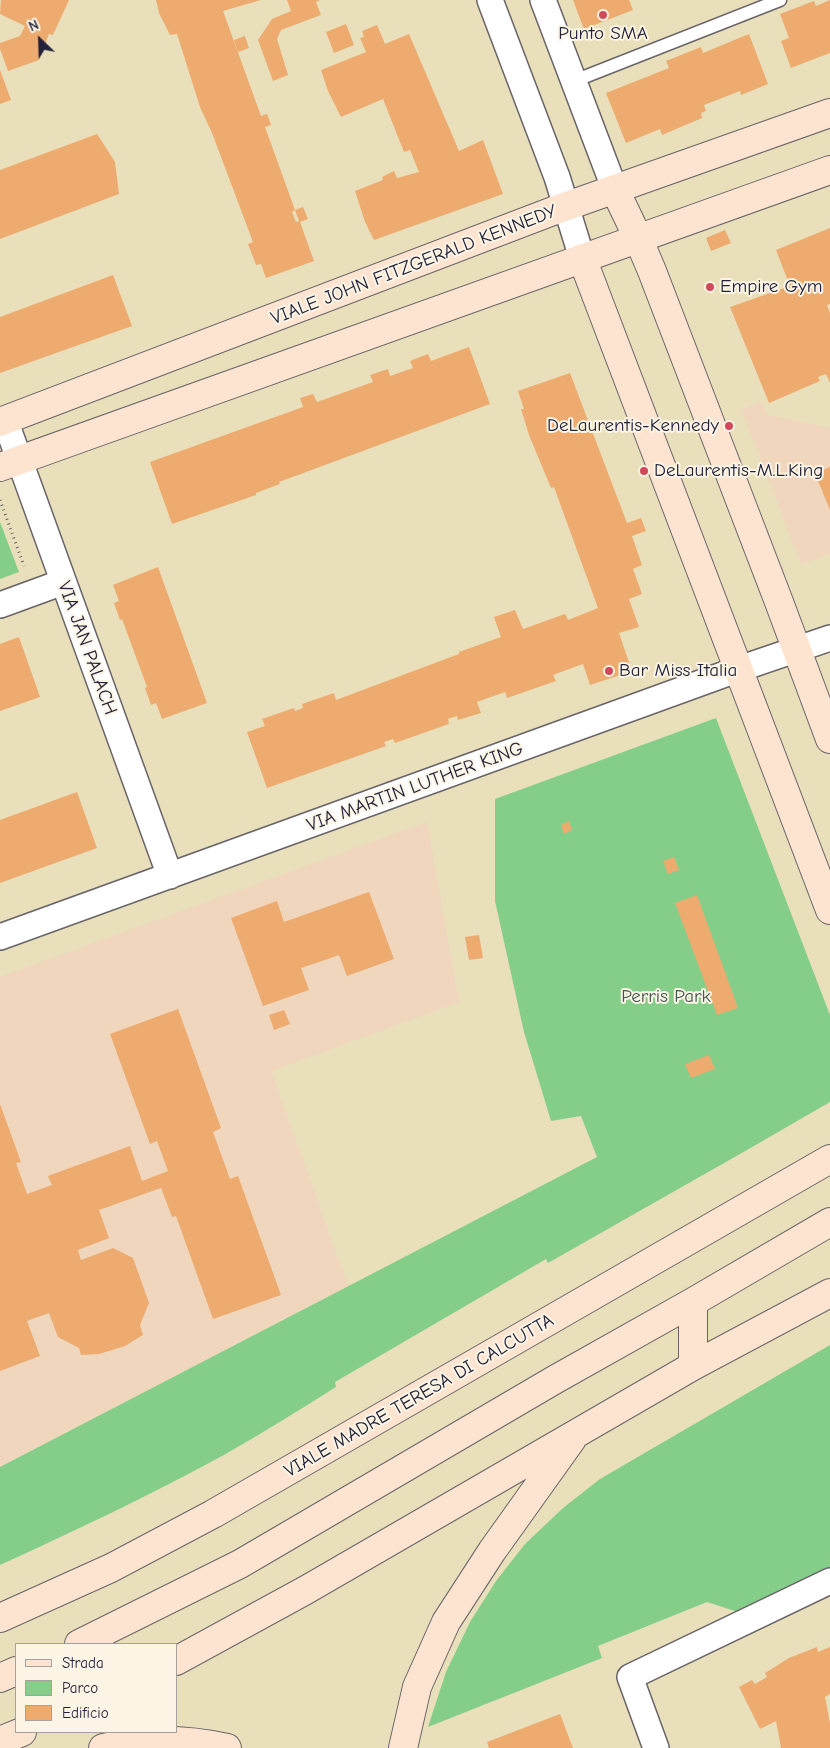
<!DOCTYPE html>
<style>
body{margin:0}
#map{position:relative;width:830px;height:1748px;overflow:hidden;background:#e9dfbb;font-family:"Comic Neue",sans-serif}
canvas{display:block}
.legend{position:absolute;left:15px;top:1643px;width:162px;height:90px;box-sizing:border-box;background:#fcf5e5;border:1px solid #a5a1a1;margin:0;padding:6px 9px;list-style:none;font-size:15px;color:#22223b}
.legend li{display:flex;align-items:center;gap:10px;height:25px}
.legend b{width:25px;border:1px solid #a5a1a1}
.north{position:absolute;left:15px;top:15px;width:50px;height:50px;-webkit-text-stroke:4px #fcf5e5;paint-order:stroke;rotate:336deg;font-size:14px;font-weight:700;line-height:20px;text-align:center;color:#22223b}
.north::after{content:'';display:block;margin:auto;width:18px;height:22px;background:#22223b;clip-path:polygon(50% 0,100% 100%,50% 72%,0 100%)}
</style>
<div id="map">
<canvas width="830" height="1748"></canvas>
<ul class="legend">
<li><b style="height:6px;background:#fde4d0"></b>Strada</li>
<li><b style="height:14px;background:#85ce8a"></b>Parco</li>
<li><b style="height:14px;background:#edab6f"></b>Edificio</li>
</ul>
<div class="north">N</div>
</div>
<script>
const g = document.querySelector('canvas').getContext('2d');
g.lineJoin = 'round';
function fill(path, color) { g.fillStyle = color; g.fill(path, 'evenodd'); }
function strokePath(path, color, width, dash) { g.strokeStyle = color; g.lineWidth = width; g.lineCap = dash ? 'butt' : 'round'; g.setLineDash(dash || []); g.stroke(path); }
function label(font, color, halo, rows, align = 'center') {
  g.font = font + ' "Comic Neue",sans-serif'; g.lineWidth = 4; g.setLineDash([]); g.textBaseline = 'middle'; g.strokeStyle = halo; g.fillStyle = color; for (const [text, x, y, turn = 0] of rows) {
    g.save(); g.translate(x, y); g.rotate((+turn || 0) * Math.PI / 180); g.textAlign = isNaN(turn) ? turn : align; if (halo) g.strokeText(text, 0, 0); g.fillText(text, 0, 0); g.restore();
  }
}
fill(new Path2D(`
 M761,401l6,14 63,13v126l-29,10 -59,-154z
 M427,822l32,180 -188,69 77,215 -348,181v-490z`), '#efd6bc');
fill(new Path2D(`
 M0,522l19,50 -19,7z
 M716,718l114,297v87l-83,48 -199,113 -2,-4 -211,123 1,5c-37,23 -75,47 -114,69 -72,39 -147,75 -222,109v-98l597,-310 -16,-41 -30,5 -27,-89 -29,-131v-102z
 M830,1345v226l-86,43 -37,-12 -109,44 4,12 -174,69 18,-55 24,-50 26,-41 29,-37 38,-36 37,-29z`), '#85ce8a');
fill(new Path2D(`
 M1,0h68l-16,35 -4,-1 -10,26 -31,11 -8,-22v-6l20,-7 5,-10 -25,-12z
 M156,0h105l-38,11 38,105 6,-2 3,8 1,3 -6,2 30,83 -3,2 4,10 3,-1 -4,-11 8,-3 5,12 -8,3 14,39 -48,17 -5,-14 -5,1 -8,-21 5,-2 -41,-109 -12,-26 -23,-73 -7,1 -11,-22z
 M287,0h33l-4,2 5,13 -40,15 -4,9 11,36 -15,6 -15,-41 14,-21 19,-8z
 M573,0h56l4,10 -49,19z
 M830,0v53l-39,15 -10,-27 8,-3 -9,-24 34,-13 2,5z
 M346,24l8,21 -20,8 -8,-21z
 M377,25l8,19 24,-10 50,117 24,-11 20,54 -129,46 -9,-18 -10,-31 28,-11 -1,-3 12,-6 3,7 22,-6 -9,-22 -6,2 -21,-53 -42,18 -13,-26 -7,-21 45,-18 -6,-14 4,-1 -2,-6z
 M749,34l19,50 -27,11 -1,-4 -36,14 2,6 -5,2 1,5 -40,17 -2,-6 -34,14 -20,-50 63,-25 -3,-7 35,-14 2,6z
 M245,36l4,12 -11,4 -4,-12z
 M0,70l11,30 -11,4z
 M97,134l18,28 4,32 -119,45v-69z
 M830,228v76l-3,1 3,8v70l-4,-9 -8,3 2,4 -51,22 -39,-96 60,-21 -14,-36z
 M725,230l6,13 -20,8 -5,-13z
 M113,275l19,51 -132,47v-56z
 M469,347l21,57 -211,78 1,2 -24,9v2l-84,29 -22,-62 153,-55 -3,-9 13,-4 4,8 56,-20 -3,-7 18,-6 2,7 23,-8 -3,-7 18,-7 3,7z
 M570,373l57,150 14,-5 5,13 -14,5 10,29 -9,4 9,25 -13,5 10,28 -20,6 13,38 -42,14 -7,-21 -30,11 3,6 -49,17 -2,-6 -28,10 4,11 -23,7 -1,-4 -9,3 1,5 -54,19 -2,-4 -9,3 2,4 -119,42 -20,-56 18,-6 -3,-7 32,-11 1,3 8,-3 -1,-4 32,-11 2,7 123,-46v-2l42,-15 -7,-20 21,-7 8,19 42,-15 3,6 30,-12 -44,-121 -3,1 -22,-53 -8,-26h3l-6,-18z
 M830,467v43l-14,-34h2l-1,-3z
 M158,567l49,136 -45,16 -6,-16 -5,2 -6,-17 2,-1 -25,-68 -2,1 -6,-17 5,-2 -6,-16z
 M19,637l21,60 -40,14v-67z
 M77,792l20,56 -97,35v-63z
 M569,821l3,9 -8,4 -3,-9z
 M674,857l5,13 -11,4 -5,-13z
 M369,892l25,67 -47,17 -8,-21 -17,6 -21,7 8,22 -46,16 -32,-88 46,-17 7,21z
 M697,895l41,113 -21,7 -42,-112z
 M479,935l4,23 -14,2 -4,-23z
 M178,1009l43,119 -8,4 17,47 8,-3 43,119 -68,24 -37,-103 -4,1 -11,-29 -62,22 10,28 -31,12 3,10 32,-12 20,10 16,45 -9,22 3,10 -18,11 -26,8 -18,1 -2,-7 -21,-11 -9,-24 -22,8 13,35 -40,15v-267l21,58 -5,1 11,31 25,-9 -4,-9 82,-30 12,35 26,-10 -11,-30 -7,3 -40,-110z
 M284,1010l6,14 -16,6 -5,-15z
 M709,1055l6,14 -24,9 -6,-14z
 M817,1647l1,5 12,-5v47l-5,3 5,26v25h-49l-5,-27 -16,8 -21,-42 13,-7 3,4 12,-7 -2,-4 24,-15z
 M560,1714l13,34h-84l-2,-6z`), '#edab6f');
const lane = new Path2D(`
 M574,81l206,-81`);
const street = new Path2D(`
 M490,0l67,177 25,81
 M543,0l72,190
 M5,420l165,456
 M0,605l63,-23
 M0,937l739,-268 91,-31
 M656,1748l-26,-71 200,-96`);
const secondary = new Path2D(`
 M615,190l23,48 14,33 127,331 51,137
 M582,258l248,652
 M0,422l553,-211 277,-98
 M0,467l830,-297
 M693,1302v64
 M0,1618l111,-50 102,-54 617,-355
 M79,1644l161,-80 316,-185 137,-77 137,-80
 M176,1661l130,-71 387,-224 137,-73
 M0,1678l16,-7
 M0,1741l22,-9
 M103,1748c41,-10 83,-9 124,0
 M403,1748l14,-61 29,-65 46,-71 80,-112`);
strokePath(lane, '#686468', 15);
strokePath(street, '#686468', 28);
strokePath(secondary, '#686468', 30);
strokePath(new Path2D(`
 M0,500l24,66`), '#686468', 3, [1, 4]);
strokePath(lane, '#fff', 12);
strokePath(street, '#fff', 25);
strokePath(secondary, '#fde4d0', 28);
for (const [x, y, r, color] of [
 [603,15,5,"#d1495b"],
 [710,287,5,"#d1495b"],
 [729,426,5,"#d1495b"],
 [644,471,5,"#d1495b"],
 [609,671,5,"#d1495b"]
]) { const dot = new Path2D(); dot.arc(x, y, r, 0, 2 * Math.PI); g.fillStyle = color; g.fill(dot); strokePath(dot, '#fcf5e5', 2); }
label('19px', '#22223b', '#fcf5e5', [
 ["Punto SMA",603,34,"center"],
 ["Empire Gym",720,287],
 ["DeLaurentis-Kennedy",719,426,"right"],
 ["DeLaurentis-M.L.King",654,471],
 ["Bar Miss Italia",619,671]
], 'left');
label('19px', '#22223b', '#fcf5e5', [
 ["VIALE JOHN FITZGERALD KENNEDY",414,265,-21],
 ["VIA JAN PALACH",87,648,70],
 ["VIA MARTIN LUTHER KING",415,787,-20],
 ["VIALE MADRE TERESA DI CALCUTTA",419,1396,-30]
]);
label('19px', '#405653', '#fcf5e5', [
 ["Perris Park",666,997]
]);
</script>
